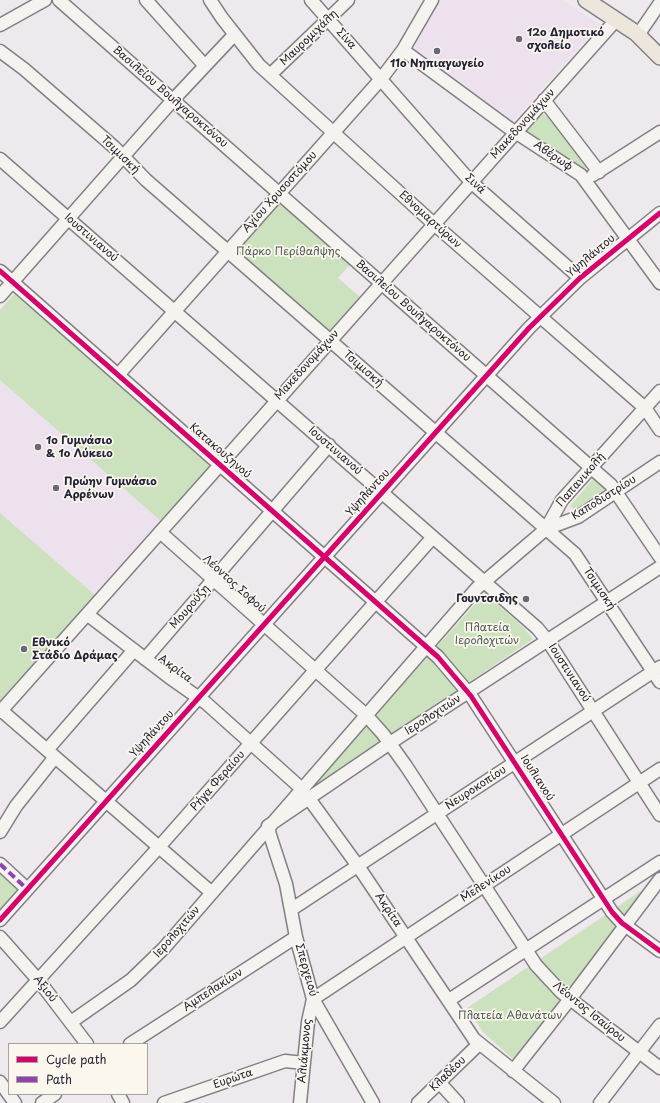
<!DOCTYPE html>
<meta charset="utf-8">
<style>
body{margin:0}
#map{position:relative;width:660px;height:1103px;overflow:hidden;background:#eee9ec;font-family:"Playpen Sans",sans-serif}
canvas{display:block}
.legend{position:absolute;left:8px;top:1043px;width:140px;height:52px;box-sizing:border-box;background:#fbf7ec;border:1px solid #a4a2a5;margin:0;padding:5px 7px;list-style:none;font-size:12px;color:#22223b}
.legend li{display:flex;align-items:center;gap:8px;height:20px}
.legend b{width:20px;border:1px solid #a4a2a5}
</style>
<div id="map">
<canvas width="660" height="1103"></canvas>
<ul class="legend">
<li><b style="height:5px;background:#d6006c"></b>Cycle path</li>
<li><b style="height:5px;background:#8e44ad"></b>Path</li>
</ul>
</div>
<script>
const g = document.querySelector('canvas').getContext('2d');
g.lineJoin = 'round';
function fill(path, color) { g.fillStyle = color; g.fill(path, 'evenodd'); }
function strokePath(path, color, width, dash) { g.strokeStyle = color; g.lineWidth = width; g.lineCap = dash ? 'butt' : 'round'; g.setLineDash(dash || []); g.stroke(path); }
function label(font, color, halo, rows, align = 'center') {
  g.font = font + ' "Playpen Sans",sans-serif'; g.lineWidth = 3.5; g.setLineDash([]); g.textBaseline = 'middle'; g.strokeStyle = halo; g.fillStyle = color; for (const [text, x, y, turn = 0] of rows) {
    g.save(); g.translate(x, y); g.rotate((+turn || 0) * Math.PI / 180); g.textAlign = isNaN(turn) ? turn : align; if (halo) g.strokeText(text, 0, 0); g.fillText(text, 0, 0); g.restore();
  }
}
fill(new Path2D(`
 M440,0h123l37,25 -89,98 -100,-73z
 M0,380l162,142 -66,74 -96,-83z`), '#ece1ec');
fill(new Path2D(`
 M543,114l5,3 37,44 2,5 -4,5 -56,-38 -1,-4 12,-14z
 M280,202l70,63 -12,13 22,19 -31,34 -92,-81z
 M15,293l195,172 -48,57 -162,-142v-70z
 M593,479l12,10 -30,21 -5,-4z
 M0,513l96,83 -96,107z
 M485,593l38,34 10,12 -215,144 -2,-2z
 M0,868l22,20 -22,24z
 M641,891l3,2 -130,167 -31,-28 -16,-24z`), '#cce1be');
const minor = new Path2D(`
 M59,0l552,485 49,72
 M146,0l59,66
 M210,0l12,18 37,47 175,159 211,184 15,22
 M311,0l160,182 109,96
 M0,25l45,-25
 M638,35l22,-32
 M403,50l106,78 72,47 79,108
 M0,51l24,18 90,78 32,33 429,374 85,128
 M270,75l78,-75
 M544,100l55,72
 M0,159l537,469 11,13 112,174
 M593,175l67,-43
 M0,271l438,386 33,39 141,216 10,11 38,28
 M0,296l173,-196 61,-65
 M118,375l263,-296 22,-29 29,-50
 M546,529l32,-12 82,-55
 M160,532l206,183 17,19 23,32 130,199 25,27 99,76
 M88,615l81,62 37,26 96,86 56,77 116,173 80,64
 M145,659l184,-214
 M2,711l210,182
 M0,712l616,-692
 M47,750l87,-100
 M0,832l16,-26 39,-49
 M0,864l27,25
 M292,909l368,-242
 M0,920l529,-592 51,-50 80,-65
 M0,937l39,44 48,63
 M313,999l347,-230
 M449,1000l211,-138
 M0,1022l159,-175 274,-310
 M71,1022l60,-42 33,-32 313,-360 69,-59 16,-29 98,-109
 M130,1044l166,-107
 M513,1071l57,-72 90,-120
 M0,1082l15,21
 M439,1082l19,21
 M118,1094l5,9
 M42,1103l13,-9
 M164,1103l121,-42 19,2
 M300,1103l8,-81 5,-23
 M373,1103l-60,-104 -17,-62 -10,-53 -16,-49 -2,-9 122,-83 270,-176
 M418,1103l61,-59
 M600,1103l60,-78`);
const major = new Path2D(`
 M586,0l50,33 24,24`);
strokePath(minor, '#828086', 15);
strokePath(major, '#828086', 18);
strokePath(minor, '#f5f3f0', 12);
strokePath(major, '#ece6dd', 15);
strokePath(new Path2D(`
 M0,864l27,25`), '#8e44ad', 4, [8, 4]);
strokePath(new Path2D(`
 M0,271l438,386 33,39 141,216 10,11 38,28
 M0,920l529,-592 51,-50 80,-65`), '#d6006c', 5);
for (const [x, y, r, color] of [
 [519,39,4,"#696879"],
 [437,51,4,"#696879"],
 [38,447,4,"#696879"],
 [56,488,4,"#696879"],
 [526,599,4,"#696879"],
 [24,649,4,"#696879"]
]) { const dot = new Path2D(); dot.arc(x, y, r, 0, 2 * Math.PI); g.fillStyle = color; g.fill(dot); strokePath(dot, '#fbf7ec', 1.5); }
label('bold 11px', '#22223b', '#fbf7ec', [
 ["12ο Δημοτικό",527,33],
 ["σχολείο",527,46],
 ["11ο Νηπιαγωγείο",437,64,"center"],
 ["1o Γυμνάσιο",46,441],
 ["& 1ο Λύκειο",46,454],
 ["Πρώην Γυμνάσιο",64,482],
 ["Αρρένων",64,495],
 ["Γουντσιδης",518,599,"right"],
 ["Εθνικό",32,643],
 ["Στάδιο Δράμας",32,656]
], 'left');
label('11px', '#22223b', '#fbf7ec', [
 ["Μαυρομιχάλη",309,38,-44],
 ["Σίνα",346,39,49],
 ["Βασιλείου Βουλγαροκτόνου",170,97,41],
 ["Μακεδονομάχων",523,124,-48],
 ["Τσιμισκή",120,155,44],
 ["Αβέρωφ",553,156,34],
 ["Σινά",475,184,44],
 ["Αγίου Χρυσοστόμου",280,192,-48],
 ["Εθνομαρτύρων",430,220,42],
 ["Ιουστινιανού",91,238,41],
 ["Υψηλάντου",591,256,-40],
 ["Βασιλείου Βουλγαροκτόνου",413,311,41],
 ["Μακεδονομάχων",307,365,-48],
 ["Τσιμισκή",363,369,41],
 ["Κατακουζηνού",220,451,41],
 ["Ιουστινιανού",335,451,41],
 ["Παπανικολή",581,480,-49],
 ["Υψηλάντου",368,493,-48],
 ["Καποδιστρίου",604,498,-32],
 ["Λέοντος Σοφού",234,584,42],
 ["Τσιμισκή",599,589,56],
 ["Μουρούζη",190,607,-49],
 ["Ακρίτα",175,669,36],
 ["Ιουστινιανού",569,673,57],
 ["Ιερολοχιτών",433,715,-33],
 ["Υψηλάντου",152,734,-48],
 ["Ιουλιανού",537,778,57],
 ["Ρήγα Φεραίου",218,781,-49],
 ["Νευροκοπίου",476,788,-33],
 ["Μελενίκου",486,884,-33],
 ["Ακρίτα",388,910,56],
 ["Ιερολοχιτών",177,932,-49],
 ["Σπερχειού",306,970,74],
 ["Αξιού",45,989,52],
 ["Αμπελακίων",213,990,-33],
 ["Λέοντος Ισαύρου",589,1012,39],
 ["Αλιάκμονος",305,1051,-85],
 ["Κλαδέου",448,1074,-44],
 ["Ευρώτα",233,1079,-19]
]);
label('11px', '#4d5a57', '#fbf7ec', [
 ["Πάρκο Περίθαλψης",288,252],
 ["Πλατεία",487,628],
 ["Ιερολοχιτών",487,641],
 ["Πλατεία Αθανάτων",510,1016]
]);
</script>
